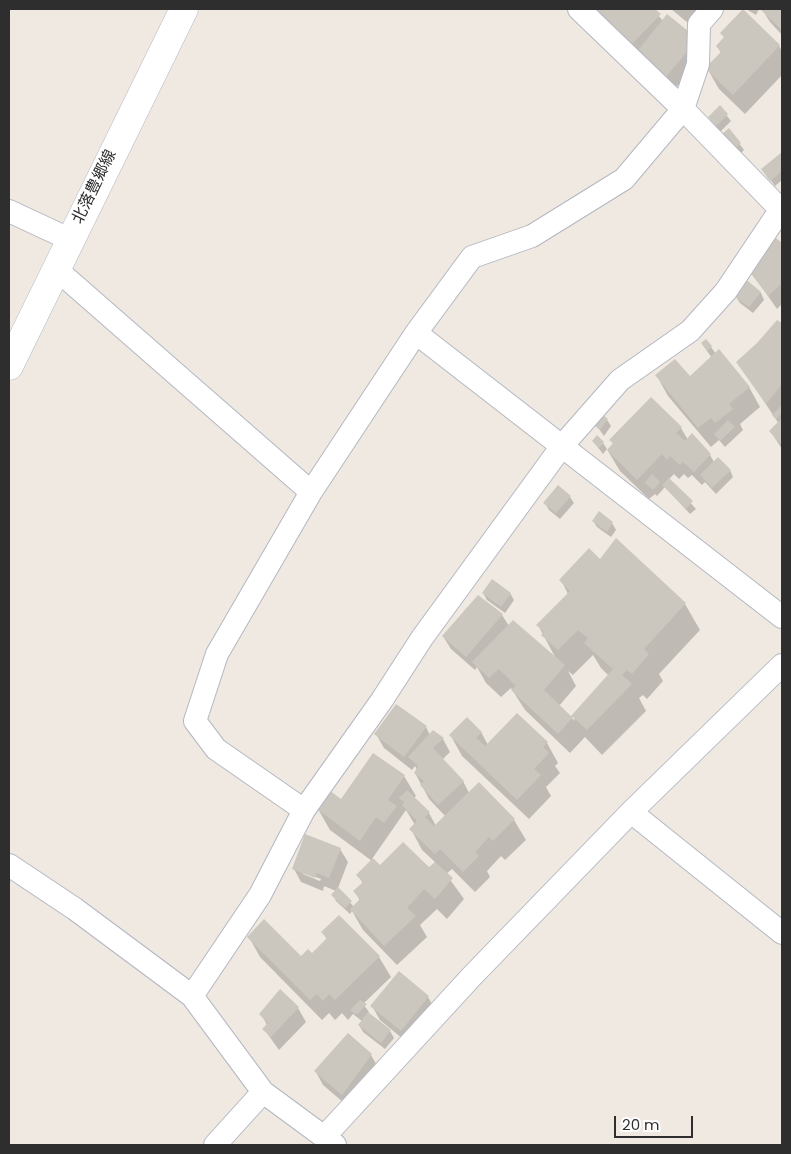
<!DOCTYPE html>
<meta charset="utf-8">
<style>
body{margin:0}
#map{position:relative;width:791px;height:1154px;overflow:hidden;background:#efe9e1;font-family:Poppins,sans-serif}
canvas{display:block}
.frame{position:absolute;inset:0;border:10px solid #2e2e2e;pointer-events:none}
.scale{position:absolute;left:614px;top:1116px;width:79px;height:22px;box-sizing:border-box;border:2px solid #2e2e2e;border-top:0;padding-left:6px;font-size:15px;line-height:18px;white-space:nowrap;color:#2e2e2e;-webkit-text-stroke:4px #fff;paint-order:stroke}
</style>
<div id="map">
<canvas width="791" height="1154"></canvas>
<div class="frame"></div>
<div class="scale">20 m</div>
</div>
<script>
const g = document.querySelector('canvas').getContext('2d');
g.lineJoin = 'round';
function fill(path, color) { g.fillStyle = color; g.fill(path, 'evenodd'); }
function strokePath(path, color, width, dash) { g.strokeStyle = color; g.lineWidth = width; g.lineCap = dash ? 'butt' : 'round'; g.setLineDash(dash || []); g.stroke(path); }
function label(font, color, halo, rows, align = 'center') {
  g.font = font + ' Poppins,"Noto Sans JP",sans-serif'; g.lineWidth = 4; g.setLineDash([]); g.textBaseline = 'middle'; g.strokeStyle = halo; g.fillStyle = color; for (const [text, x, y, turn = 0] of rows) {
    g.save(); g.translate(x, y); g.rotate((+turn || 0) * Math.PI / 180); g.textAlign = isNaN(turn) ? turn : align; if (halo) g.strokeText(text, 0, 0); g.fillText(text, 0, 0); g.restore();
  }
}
fill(new Path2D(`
 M598,9h55l10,12 42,33 -32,37 -67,-68z
 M671,9h36l-14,18z
 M746,9h13l-3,6z
 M762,9h20v26l-12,-13z
 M721,33l58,13 3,5v24l-37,39 -26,-25 -12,-21 14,-15 -4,-7 8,-7z
 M720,107l11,14 -11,11 -11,-15z
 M729,130l15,20 -6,6z
 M782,154v26l-7,6 -12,-16z
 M776,240l6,5v59l-5,5 -29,-42z
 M744,279l17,14 3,7 -11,13 -13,-10 -4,-6z
 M778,322l4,3v124l-11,-17 8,-8 -41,-62 20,-18z
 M702,344l9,3 5,7 33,33 11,20 -20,17 3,6 -18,17 -6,-7 -8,7 -43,-51 -11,-20 32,2 23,-20z
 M607,420l4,6 -7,10 -7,-10z
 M681,428l7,12 22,15 4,7 16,8 3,7 -17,17 -11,-12 -3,3 -10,-10 -4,3 -4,-4 -5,5 -5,-5 -5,5 27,30 -6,5 -25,-27 -8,9 -2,-2 -6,5 -29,-28 -12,-20 6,-6 -3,-5z
 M593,441l10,2 4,6 -4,5z
 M570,497l4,6 -14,16 -11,-9 -4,-7z
 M599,513l13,10 4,7 -5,7 -14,-10 -4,-6z
 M617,540l68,64 15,26 -41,44 4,7 -16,18 -4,-4 -4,3 7,13 -44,44 -17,-18 -15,16 -45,-43 -14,-22 -10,9 -15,-14 -9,-16 -2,3 -24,-21 -8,-13 35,-40 24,19 7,11 46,31 -17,-32 30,-31 -7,-14 39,-19zM593,655l8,13 8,8 -36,40 2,5 -16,-15 17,-20 -8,-15 5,4z
 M483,593h27l4,7 -9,13 -18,-13z
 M426,727l4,8 13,4 7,13 -8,8 21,21 6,12 45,27 12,20 -21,20 -4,-4 -14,15 3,6 -15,15 -23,-23 -6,5 18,25 -17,20 -10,-10 -17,16 7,12 -30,28 -34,-35 -11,-19 -2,3 -14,-13 -3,-6 3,-4 -12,-5 -1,5 -22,-9 -7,-13 46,-20 8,13 -10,26 16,19 6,-6 -5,-10 8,-7 -5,-9 14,-14 -42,-31 -12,-21 86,-33 12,20 -2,2 15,15 7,13 10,-9 -17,-18 -14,-26 2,-3 -2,-4 -3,4 -28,-22 -8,-14zM406,810l9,15 -4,4 11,21 13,12 -6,7 -49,-3 -8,-7zM303,872l18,7 -1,2 -17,-7z
 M481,732l7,13 59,-2 11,20 -3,3 5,7 -14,14 5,9 -22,23 -67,-63 -11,-20z
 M323,932l56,25 12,20 -28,27 6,8 -1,1 21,16 5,9 -9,11 -22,-17 -4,-7 3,-4 -9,-7 -5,6 -6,-7 -7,7 -6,-7 -7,7 -62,-63 -11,-20 52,21 11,-3 15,-15z
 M399,973l29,24 8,14 -27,33 -29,-24 -8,-14z
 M280,991l18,17 8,14 -27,28 -15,-21 3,-4 -6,-11z
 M348,1035l23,20 8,14 -29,39 -27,-23 -7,-13z`), '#0003');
fill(new Path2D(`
 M597,9h58l6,5 -33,34 -17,-16 4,-5z
 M743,9l37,36 -47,50 -28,-27 16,-16 -5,-6 8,-9 -4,-4z
 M760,9h22v21z
 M667,14l31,25 -33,39 -29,-25z
 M720,105l8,9 -12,12 -8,-9z
 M729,128l12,15 -8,7 -12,-15z
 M782,152v19l-12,10 -9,-12z
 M776,238l6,5v40l-14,13 -22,-29z
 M743,277l18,15 -12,15 -14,-10z
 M777,320l5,3v61l-16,20 -30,-42 21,-19z
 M706,339l6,7 -5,5 -6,-8z
 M719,349l31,38 -21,17 4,5 -18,14 -4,-5 -13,10 -43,-53 20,-16 15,17z
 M651,397l31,30 -6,6 9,8 7,-8 19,21 -17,18 -11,-10 -3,3 -10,-9 -3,4 -5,-6 -25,26 -30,-30 6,-7 -4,-3z
 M781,406l1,7 -6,6 -4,-4z
 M603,415l5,4 -8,11 -5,-4z
 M782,418v27l-13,-14z
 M728,420l7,7 -15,14 -6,-7z
 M597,435l7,7 -5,6 -7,-7z
 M718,457l13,13 -19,18 -12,-13z
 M652,474l8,8 -7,8 -8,-7z
 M669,478l24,23 -7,8 -24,-24z
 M558,485l13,11 -15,17 -13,-10z
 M599,511l14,11 -6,10 -15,-11z
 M616,538l70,65 -42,46 5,5 -17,20 -5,-4 -5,5 10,9 -45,46 -14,-13 -15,17 -47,-44 5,-4 -17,-17 -10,9 -17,-16 41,-42 52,45 -21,25 27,26 42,-47 -29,-26 4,-5 -10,-8 -20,20 -17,-15 3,-3 -8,-7 34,-34 -11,-11 30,-32 11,11z
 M492,579l19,14 -10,14 -19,-14z
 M478,595l25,19 -37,43 -24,-21z
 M396,704l31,22 -23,31 -30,-23z
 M517,713l31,29 -5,5 6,6 -15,16 7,6 -24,25 -68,-65 18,-18 15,15 -6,6 9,8z
 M433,730l11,8 -11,10 31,33 -26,24 -18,-20 4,-4 -10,-8 4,-7 -10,-9z
 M373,753l32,22 -17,25 9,6 -13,17 -8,-6 -16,24 -43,-32 12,-19 12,9z
 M479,782l36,37 -22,22 -4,-4 -14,15 4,4 -16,16 -23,-23 -5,5 -26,-25 8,-8 -15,-16 2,-3 -5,-4 8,-8 23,22 -5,5 9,9z
 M305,834l36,14 -12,30 -12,-5 -2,5 -23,-9z
 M403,842l26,25 6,-5 18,16 -18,21 -11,-10 -17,19 9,8 -32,30 -34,-37 10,-10 -7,-8 10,-9 -7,-7 17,-17 7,7z
 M338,887l14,14 -7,7 -14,-13z
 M339,915l41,41 -45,44 -6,-6 -6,7 -6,-7 -7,6 -63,-63 17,-18 37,37 7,-7 4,4 15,-15 -6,-6z
 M399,971l30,25 -28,35 -31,-25z
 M280,989l19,18 -28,30 -9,-8 6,-6 -9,-9z
 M360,1000l7,4 -10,11 -7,-5z
 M368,1012l23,18 -10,13 -23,-18z
 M348,1033l24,21 -30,41 -28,-24z`), '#cbc7bf');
const street = new Path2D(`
 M579,9l104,100 99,102
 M9,211l60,28
 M56,269l255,223
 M416,333l366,284
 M304,810l-88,-61 -21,-28 22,-67 94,-162 105,-159 56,-76 60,-21 92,-57 59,-70 15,-45 1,-40 13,-15
 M631,812l151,121
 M9,865l66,44 117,87 71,96 72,53
 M192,996l68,-101 44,-85 78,-110 40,-62 140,-192 58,-66 70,-49 36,-40 55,-82
 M325,1136l148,-161 158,-163 151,-147
 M215,1145l48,-53`);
const secondary = new Path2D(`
 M9,366l175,-357`);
strokePath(street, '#b4b7c1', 24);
strokePath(secondary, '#b4b7c1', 29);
strokePath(street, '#fff', 22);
strokePath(secondary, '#fff', 28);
label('16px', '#2e2e2e', '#fff', [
 ["北落豊郷線",95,187,-64]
]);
</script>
